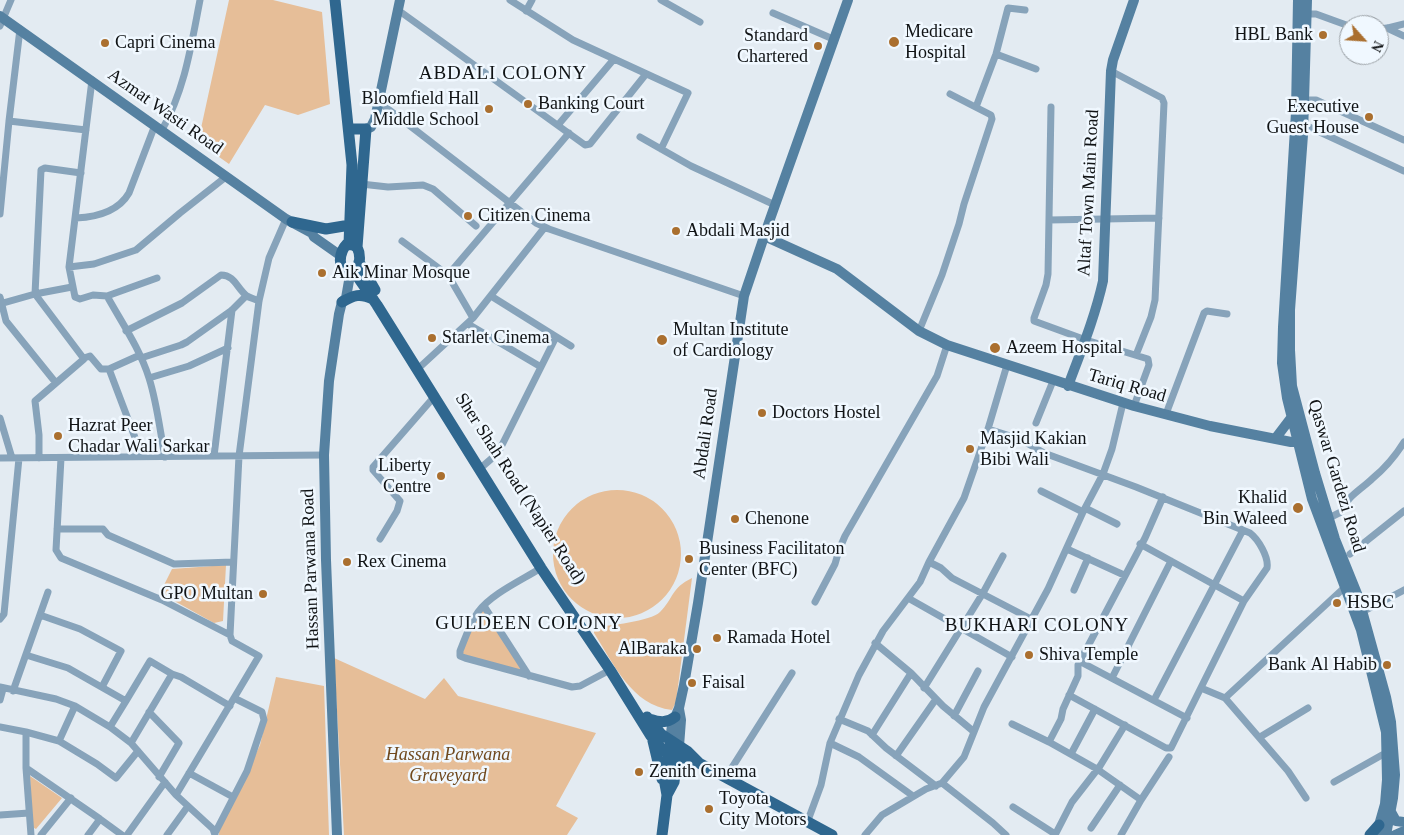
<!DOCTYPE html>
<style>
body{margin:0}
#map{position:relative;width:1404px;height:835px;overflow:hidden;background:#e3ebf2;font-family:Georgia,serif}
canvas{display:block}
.north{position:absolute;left:1339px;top:15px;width:50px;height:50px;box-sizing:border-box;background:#f0f8ff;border:1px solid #969ca1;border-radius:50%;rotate:116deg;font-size:14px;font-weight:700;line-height:20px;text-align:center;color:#101315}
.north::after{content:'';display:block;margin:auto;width:18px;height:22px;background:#aa6f2f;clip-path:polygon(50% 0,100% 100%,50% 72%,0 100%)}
</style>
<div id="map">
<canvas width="1404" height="835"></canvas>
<div class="north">N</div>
</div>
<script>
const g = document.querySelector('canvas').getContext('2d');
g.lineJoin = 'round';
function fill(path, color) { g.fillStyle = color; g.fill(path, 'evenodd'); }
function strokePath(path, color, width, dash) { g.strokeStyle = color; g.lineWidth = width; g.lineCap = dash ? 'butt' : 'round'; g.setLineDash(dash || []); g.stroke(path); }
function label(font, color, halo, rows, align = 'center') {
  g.font = font + ' Georgia,serif'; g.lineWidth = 5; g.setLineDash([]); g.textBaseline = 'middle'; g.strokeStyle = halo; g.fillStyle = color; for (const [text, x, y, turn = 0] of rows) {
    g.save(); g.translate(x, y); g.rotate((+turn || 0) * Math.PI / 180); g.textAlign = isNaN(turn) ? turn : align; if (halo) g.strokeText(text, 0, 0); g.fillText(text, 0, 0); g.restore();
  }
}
fill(new Path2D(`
 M229,0h44l49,12 8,92 -32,11 -33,-10 -36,59 -31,-22z
 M553 554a64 64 0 1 1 128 0a64 64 0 1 1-128 0Z
 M226,565l-3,56 -9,2 -54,-30 12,-24z
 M692,578l-16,124 -4,8c-41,-5 -58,-46 -78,-77v-6c14,-1 57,-6 66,-15 14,-14 11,-24 32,-34z
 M484,606l45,70 -67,-19 4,-20z
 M334,658l91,41 19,-21 14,18 138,37 -40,73 22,12 -11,17h-223z
 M276,677l48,9 5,149h-110v-4l41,-86z
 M30,776l32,22 -26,31 -4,-2z`), '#e6be98');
strokePath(new Path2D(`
 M510,0l63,40 115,53 -27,56
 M661,0l39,22
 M398,10l187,135 5,-1 56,-70
 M526,11l6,-11
 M773,13l60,26
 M1311,14h5l33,12
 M0,26l11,-26
 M1388,28l16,-4
 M20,29l-11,92 77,9
 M1379,29l8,-1 17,8
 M996,54l40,15
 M1111,71l51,27 2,5 -9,197 -4,17 -15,38
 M92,80l-23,187 6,30 5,2 13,-4 14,1
 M1304,100h12l88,40
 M379,102l157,121 13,6 195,67
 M976,107l20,-53 12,-46 17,2
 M1051,107l-3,167 -2,11 -12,33v3l52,19 62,19 1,6 -15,41
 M558,125l56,-66
 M1309,127l95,44
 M162,130c23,-41 29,-84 38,-130
 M640,137l51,29 84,39
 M361,184l27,3 35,-2 10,4 43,37
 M0,214l9,-93
 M76,218c21,-1 42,-6 53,-25l26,-68
 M1049,220l110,-2
 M402,241l46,34 25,43
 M69,267l25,-3 42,-14 44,-37 47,-37
 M448,275l121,-142
 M157,278l-50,18c15,27 33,53 42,82 8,25 11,53 16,79
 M491,296l80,50
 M0,297l6,24 50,62 -21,18 4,34v23
 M0,304l35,-10 37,-7
 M468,324l73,43
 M126,331l56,-28 39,-28c14,0 16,14 26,21 3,2 8,3 12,5
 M919,331l23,-56 17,-51 5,-20 28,-85 -1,-4 -41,-21
 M84,358l6,-2 11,13h8l33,87
 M141,358l40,-13 6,-3 45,-32 14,-14
 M421,366l52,-48 72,-91
 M109,369l31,-14
 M149,378l40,-12 39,-18
 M56,383l28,-24 -49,-65 6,-124 4,-2 36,5
 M1166,414l38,-101 3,-2 20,3
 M0,418l12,40
 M1036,423l17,-42
 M988,429l32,10 24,14 92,34 114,46c8,6 19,24 17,35l-23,33 -73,147h-5l-97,-53
 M214,456l18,-146
 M0,458l324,-3
 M61,458l-5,92 5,8 101,42 68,35 2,6 27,15 -25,42 28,14 2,8 -17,51 -32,62
 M483,466l15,-13 58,-116
 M1041,491l42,21
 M1085,508l32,16
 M1329,518l12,-6c5,-15 21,-23 32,-34 12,-10 23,-23 31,-36
 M57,529h46l5,6 66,29 59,-2
 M380,539l17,-28 3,-10 -27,-31v-3l61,-70
 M1140,544l104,57
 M1067,549l57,26
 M1350,554l54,-43
 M929,562l12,6 11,10 79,41
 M541,568c-19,12 -50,26 -63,44 -8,11 -13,27 -18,39v5l5,2 107,29 8,-1 30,-16
 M1074,590l14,-32
 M908,598l104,59
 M815,602l20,-38 4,-14 6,-14 92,-160 10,-31
 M484,606l45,70
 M1368,609l36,-19
 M40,615l40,14 41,22 -19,36
 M0,619l4,-5 15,-156
 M230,635l9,-179 20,-155 10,-43 17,-39
 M875,643l36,30 32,33 30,25
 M26,655l42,13 58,33 -16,26
 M1079,661l108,57
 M172,674l9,3 49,29
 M1112,678l59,-117
 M0,687l56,12 19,7 35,21 21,16 45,52 37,34 2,6
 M924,688l59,-95 20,-37
 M1201,688l24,10 63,73 18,27
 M13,691l35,-99
 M1225,698l120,-111
 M0,700l3,-11
 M1154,700l89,-170
 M126,701l24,-40 22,13 -41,69
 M149,712l30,31 -20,34
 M954,716l24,-45
 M839,719l29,12 18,17 50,38
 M1012,724l37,18 48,27 44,31
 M0,727l26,5
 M872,735l39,-62
 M1260,737l48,-29
 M59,741l16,-35
 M1049,742l12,-23 2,-10 15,-33v-11l67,-127 18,-41
 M830,743l29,14 54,39
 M1071,754l24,-45
 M896,756l40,-57
 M26,768l5,67
 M189,773l44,24
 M726,777l66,-104
 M1334,782l48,-27
 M942,783l51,40 13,12
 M176,795l58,-97
 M1013,807l42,27
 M0,815l29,-2
 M100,819l22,16
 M807,823l14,-38 9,-42 29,-68 24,-44 37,-49 9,-20 35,-64 24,-69 19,-64
 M1091,828l29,-43
 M41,835l30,-37
 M88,835l12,-16 -74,-51v-36l33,9 38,23 19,14 22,-27
 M127,835l38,-53
 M167,835l21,-29
 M865,835l17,-20 44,-26 16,-6 22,-26 20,-50 64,-118 35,-77 20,-38 9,-25 11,-46
 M1055,835l17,-33 28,-36 25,-41
 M1121,835l20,-35 28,-43`), '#87a3ba', 7);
strokePath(new Path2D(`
 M1298,0l-2,112 -13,215 -1,36 5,35 25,101 49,131 25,102 1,48 -2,24 -8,28
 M1307,0l-4,135 -13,175v40l2,36 23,87 20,66 23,57 28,101 5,25 4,53 -2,23 -7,37
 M0,16l286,203 26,14 2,4 27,19
 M366,129l5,-2 4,-8 25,-119
 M764,236l73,33 82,62 28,14 187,61 76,20 81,16h12
 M1068,386c13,-35 27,-69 35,-105l8,-210 2,-11 21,-60
 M1275,439l16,-21
 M670,741l2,-16 7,-17 5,-23 14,-82 46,-307 25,-74 79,-222
 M679,746l2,-26 -2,-11
 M1391,812l5,9 8,1
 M337,835l-11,-275 -2,-105 5,-74 10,-67 3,-12 4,-4 4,-23
 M1395,835l9,-4`), '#5581a1', 10);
strokePath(new Path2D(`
 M335,0l17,165 -3,79
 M349,129h17l-9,118c4,8 3,18 -2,26l-7,2c-11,-7 -9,-23 -1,-31l6,1 4,2
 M292,222l34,7 24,-4
 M359,262l16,28
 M355,273l22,32 164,263 69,102 41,66 12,14 5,4 17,6 14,3 133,72
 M342,302c12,-7 18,-9 31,-3
 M647,717l14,17 26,17 12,12
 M649,719c10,3 17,5 26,-2
 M653,741l9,38
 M667,795l7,-13 4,-30
 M662,835l5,-40 -2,-11 4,-37
 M1370,835l9,-10`), '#2f678f', 11);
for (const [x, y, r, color] of [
 [1323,35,5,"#aa6f2f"],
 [894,42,6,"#aa6f2f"],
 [105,43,5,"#aa6f2f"],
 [818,46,5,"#aa6f2f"],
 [528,104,5,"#aa6f2f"],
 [489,109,5,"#aa6f2f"],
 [1369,117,5,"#aa6f2f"],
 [468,216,5,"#aa6f2f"],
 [676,231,5,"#aa6f2f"],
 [322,273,5,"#aa6f2f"],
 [432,338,5,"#aa6f2f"],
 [662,340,6,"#aa6f2f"],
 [995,348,6,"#aa6f2f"],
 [762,413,5,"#aa6f2f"],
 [58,436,5,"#aa6f2f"],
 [970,449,5,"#aa6f2f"],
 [441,476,5,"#aa6f2f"],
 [1298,508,6,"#aa6f2f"],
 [735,519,5,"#aa6f2f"],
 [689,559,5,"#aa6f2f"],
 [347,562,5,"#aa6f2f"],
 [263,594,5,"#aa6f2f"],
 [1337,603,5,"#aa6f2f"],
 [717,638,5,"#aa6f2f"],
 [697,649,5,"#aa6f2f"],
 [1029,655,5,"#aa6f2f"],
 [1387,665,5,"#aa6f2f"],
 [692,683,5,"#aa6f2f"],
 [639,772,5,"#aa6f2f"],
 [709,809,5,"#aa6f2f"]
]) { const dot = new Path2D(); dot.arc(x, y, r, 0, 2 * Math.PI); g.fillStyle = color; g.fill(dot); strokePath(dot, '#f0f8ff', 2); }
label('18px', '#101315', '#f0f8ff', [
 ["Medicare",905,32],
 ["Hospital",905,53],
 ["HBL Bank",1313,35,"right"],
 ["Standard",808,36,"right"],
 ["Chartered",808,57,"right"],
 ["Capri Cinema",115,43],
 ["Bloomfield Hall",479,99,"right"],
 ["Middle School",479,120,"right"],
 ["Banking Court",538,104],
 ["Executive",1359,107,"right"],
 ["Guest House",1359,128,"right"],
 ["Citizen Cinema",478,216],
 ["Abdali Masjid",686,231],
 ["Aik Minar Mosque",332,273],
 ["Multan Institute",673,330],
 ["of Cardiology",673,351],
 ["Starlet Cinema",442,338],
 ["Azeem Hospital",1006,348],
 ["Doctors Hostel",772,413],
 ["Hazrat Peer",68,426],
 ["Chadar Wali Sarkar",68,447],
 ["Masjid Kakian",980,439],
 ["Bibi Wali",980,460],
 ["Liberty",431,466,"right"],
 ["Centre",431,487,"right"],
 ["Khalid",1287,498,"right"],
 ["Bin Waleed",1287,519,"right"],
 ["Chenone",745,519],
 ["Business Facilitaton",699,549],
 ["Center (BFC)",699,570],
 ["Rex Cinema",357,562],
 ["GPO Multan",253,594,"right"],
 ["HSBC",1347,603],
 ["Ramada Hotel",727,638],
 ["AlBaraka",687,649,"right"],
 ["Shiva Temple",1039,655],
 ["Bank Al Habib",1377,665,"right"],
 ["Faisal",702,683],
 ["Zenith Cinema",649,772],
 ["Toyota",719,799],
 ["City Motors",719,820]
], 'left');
label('18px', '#101315', '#f0f8ff', [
 ["Azmat Wasti Road",165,112,35],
 ["Altaf Town Main Road",1089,193,-87],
 ["Tariq Road",1127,386,16],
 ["Abdali Road",706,434,-82],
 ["Qaswar Gardezi Road",1336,476,73],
 ["Sher Shah Road (Napier Road)",520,489,57],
 ["Hassan Parwana Road",311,569,-92]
]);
label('italic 18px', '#70491e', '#f0f8ff', [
 ["Hassan Parwana",448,755],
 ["Graveyard",448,776]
]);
g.letterSpacing = '1px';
label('19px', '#101315', '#f0f8ff', [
 ["ABDALI COLONY",503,74],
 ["GULDEEN COLONY",529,624],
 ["BUKHARI COLONY",1037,626]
]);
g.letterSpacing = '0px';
</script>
